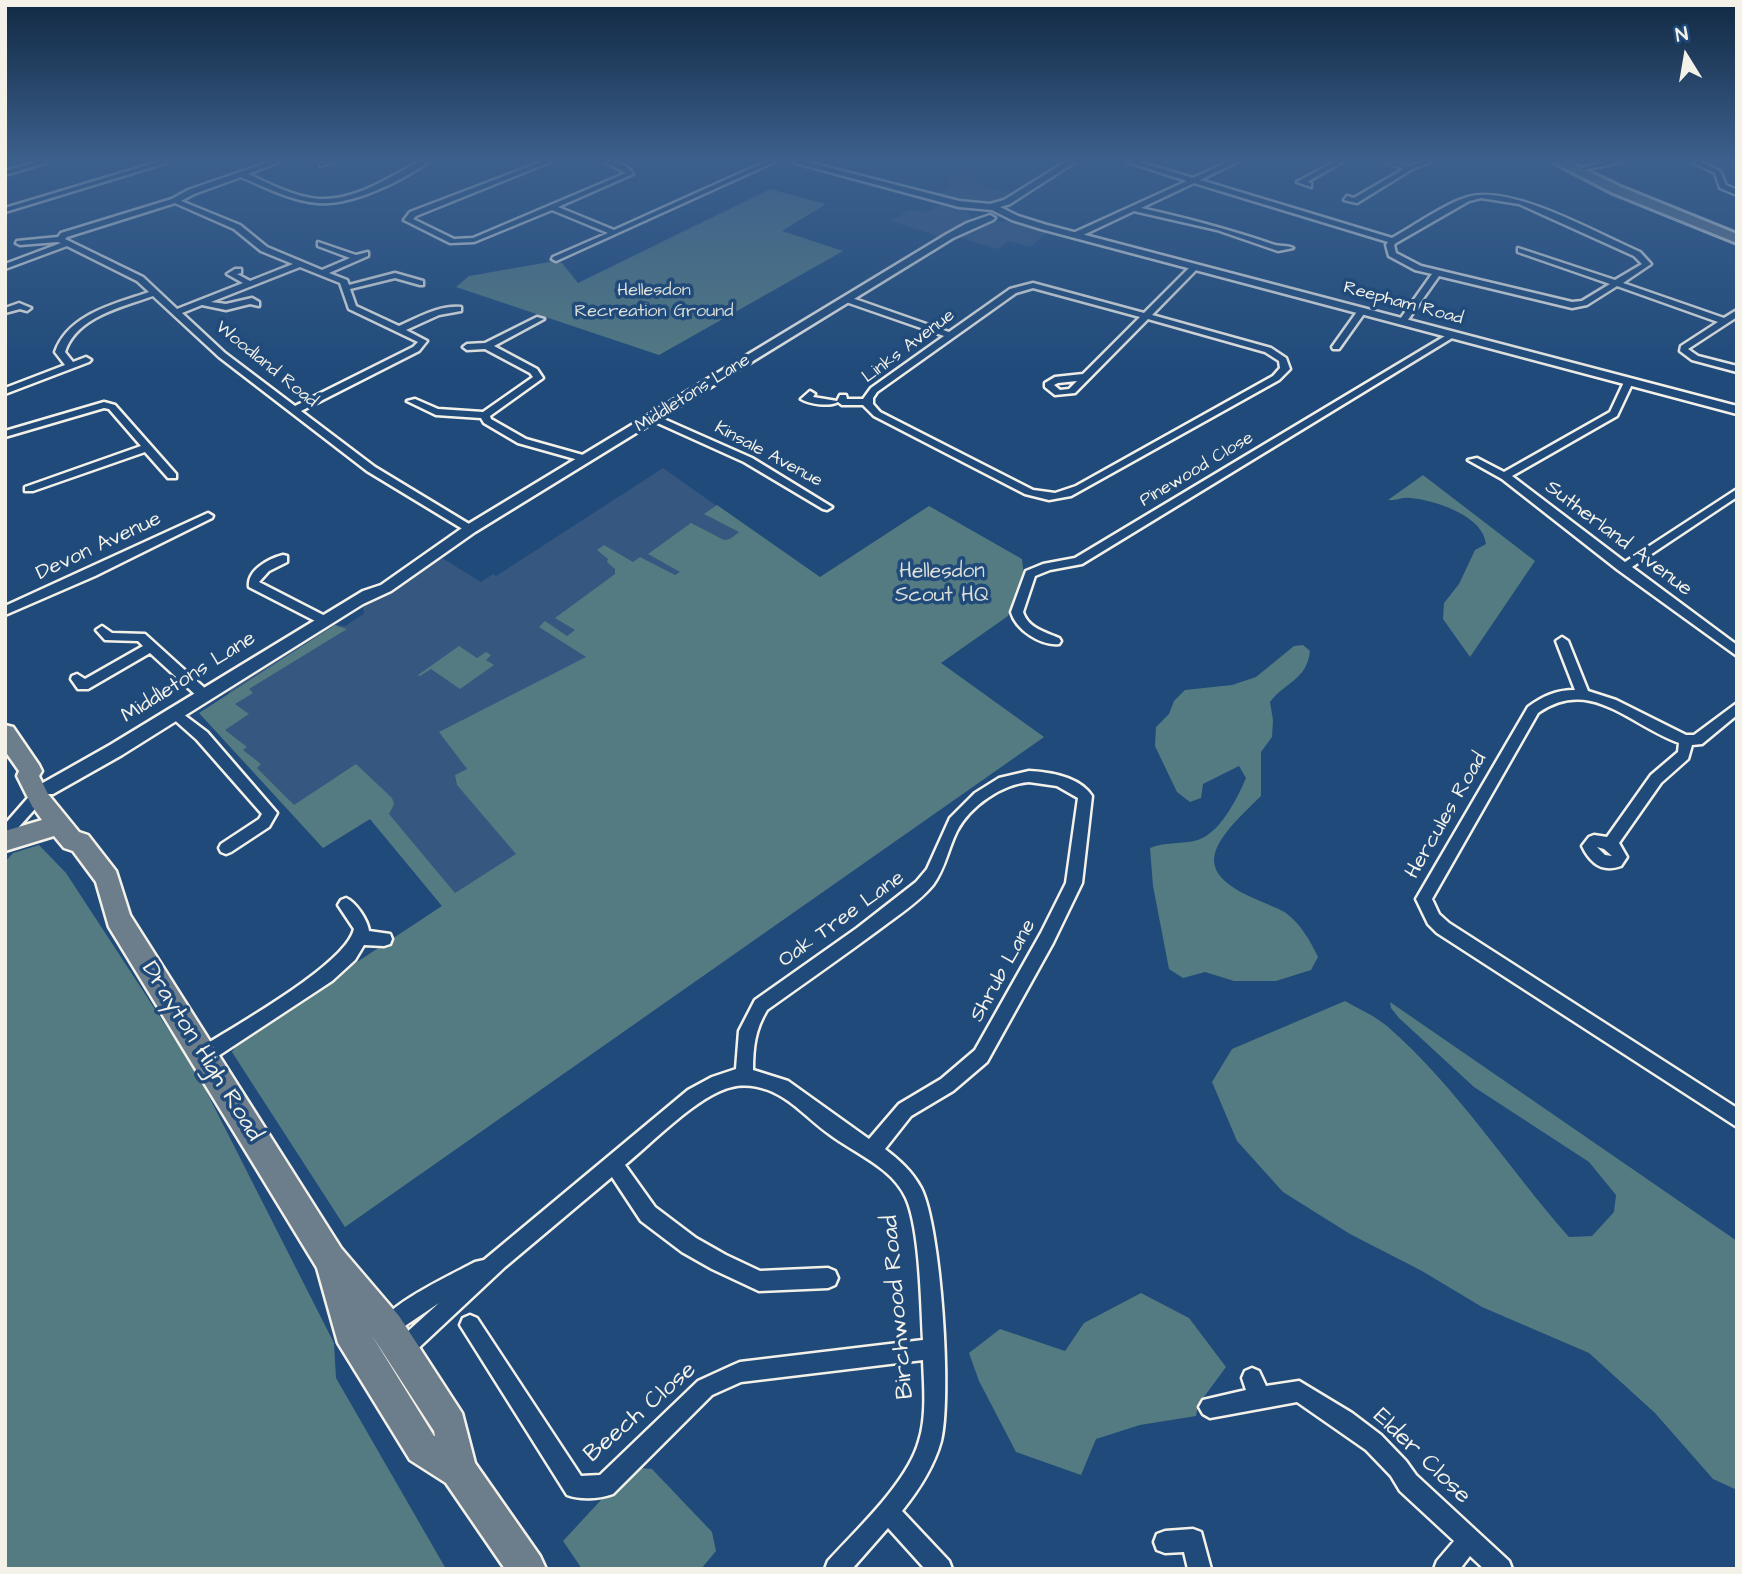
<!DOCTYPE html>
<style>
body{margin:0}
#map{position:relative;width:1742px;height:1574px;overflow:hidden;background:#1f4a7a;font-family:"Architects Daughter",sans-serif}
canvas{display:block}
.frame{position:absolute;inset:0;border:7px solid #f4f1e8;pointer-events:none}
.north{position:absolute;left:1651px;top:21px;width:70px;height:70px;-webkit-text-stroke:5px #1f4a7a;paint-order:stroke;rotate:349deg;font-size:19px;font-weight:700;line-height:28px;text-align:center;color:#f4f1e8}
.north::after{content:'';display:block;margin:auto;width:24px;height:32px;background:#f4f1e8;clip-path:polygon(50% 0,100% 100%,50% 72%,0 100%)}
</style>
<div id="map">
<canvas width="1742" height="1574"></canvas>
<div class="frame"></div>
<div class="north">N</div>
</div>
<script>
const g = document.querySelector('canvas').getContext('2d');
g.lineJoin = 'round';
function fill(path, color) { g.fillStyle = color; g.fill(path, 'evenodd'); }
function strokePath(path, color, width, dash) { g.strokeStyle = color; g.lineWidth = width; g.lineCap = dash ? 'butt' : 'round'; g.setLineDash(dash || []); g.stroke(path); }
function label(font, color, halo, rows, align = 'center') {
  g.font = font + ' "Architects Daughter",sans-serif'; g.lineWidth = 7; g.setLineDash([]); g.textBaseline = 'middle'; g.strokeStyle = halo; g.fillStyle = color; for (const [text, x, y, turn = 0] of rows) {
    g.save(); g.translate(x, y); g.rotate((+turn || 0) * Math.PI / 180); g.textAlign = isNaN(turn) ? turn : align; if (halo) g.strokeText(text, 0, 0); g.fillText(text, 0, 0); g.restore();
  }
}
fill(new Path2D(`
 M961,173l22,6 -7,5 35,9 -14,9 -22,2 -38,-10 16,-9 -6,-3z
 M943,203l23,7 6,9 -28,19 -53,-17 19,-12 15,4z
 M1007,221l41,11 -18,15 -21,-6 -11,8 -40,-12 27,-15z
 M663,468l381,269 -699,490 -113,-175 10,-14 200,-132 -72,-87 -47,29 -117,-128 15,-8 9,-22 105,-65 10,1 9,-6 10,-6 -1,-7 79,-49 39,24 12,-8 3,2z`), '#365780');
fill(new Path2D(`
 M770,189l56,15 -44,27 61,20 -184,104 -203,-68 13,-11 86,-15 7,2 16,20z
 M1423,475l112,86 -65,96 -27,-38 1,-16 15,-19 16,-34 11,-6c-3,-29 -52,-44 -76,-46 -8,-1 -14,3 -22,2z
 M717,505l103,72 109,-71 93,53 2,17 -16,40 -67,47 103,74 -699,490 -113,-175 10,-14 200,-132 -72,-87 -47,29 -124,-135 136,-88 12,4 -98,60 4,4 -18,11 14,10 -24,16 22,17 -4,3 18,14 -4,4 37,37 62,-41 36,34 2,6 -5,10 66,79 61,-39 -59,-69 -2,-10 12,-6 -28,-37 147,-75 -47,-30 6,-6 22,15 8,-6 -20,-12 60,-44v-5l-8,-7 1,-3 -11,-9 7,-5 29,17 7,-5 35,18 5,-3 -32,-18 43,-31 33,17 6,-1 9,-7 -35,-18z
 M1303,645l7,6c-3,29 -25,31 -40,51l3,18 -1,17 -11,15v44c-15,15 -37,34 -45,54 -14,37 52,51 70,63 14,10 25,29 32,44l-7,13 -35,11h-42l-29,-9 -22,6 -14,-9 -16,-83 -3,-38c15,-6 28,-4 44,-7 25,-5 43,-42 52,-63l-7,-12 -36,18 -2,14 -11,4 -13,-10 -22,-46 1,-19 13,-13 5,-13 11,-11 47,-5 24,-8 38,-31z
 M459,646l18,12 9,-6 5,3 -5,5 8,5 -34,24 -29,-20 -11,7 -2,-1z
 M39,845l27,28 132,202 136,268 2,35 110,191h-441v-707l8,-9z
 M1345,1001c14,8 30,15 42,25 70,61 121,142 182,211l23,-1 22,-24 2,-17 -27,-33 -115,-75 -75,-69 -8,-10 -1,-6 347,239v249l-24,-11 -58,-66 -66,-60 -107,-46 -60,-36 -72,-37 -67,-42 -46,-51 -25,-59 20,-33z
 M1141,1293l48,25 37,49 -28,38 -2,11 -56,9 -44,14 -15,36 -65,-23 -37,-71 -10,-28 31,-24 65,22 19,-28z
 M640,1468l12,1 60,63 4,19 -15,18h-119l-19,-28 63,-68z`), '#547b81');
const minor = new Path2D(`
 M37,162h11l-43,13v-4z
 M158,162h11l-164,50v-4z
 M269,162h10l-31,12c22,10 46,23 71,25 36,2 70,-22 100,-37h9c-26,19 -77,44 -110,41 -27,-2 -53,-16 -77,-26l-47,17 -13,7 59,24 27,22 55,23 28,-12 -32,-12v-4l38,13 12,-3v4l-39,17 18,7 2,5 46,-12 28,8v4h-3l-25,-7 -45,11 6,17 43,20c20,-9 40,-21 62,-19v4l-22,4 -33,15 21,11 -8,10 -118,60 74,56 99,60v4h-8l-99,-60 -148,-114 -66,-61c-31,11 -77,21 -88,56l8,10 13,-5 5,3 -2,2 -84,32v-6l60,-23 -10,-13c13,-38 60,-48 94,-60l-12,-11 -70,-35 -62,23v-5l56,-21 -4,-1 -37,3 -4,-2 1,-2 41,-4 3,-4 111,-34 16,-9zM175,203l59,26 27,22 32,13 -43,17 -13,-7 4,-1v-4h-6l-8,5 16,9 -66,26 -34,-32 -78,-38 2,-2zM300,267l40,16 9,26 69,33 -5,5 -118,59 -70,-53 -43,-40 20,-8 24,5 24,-6 9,2v-4l-7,-4 -26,6 -15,-2z
 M323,162h10l-13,4v-2z
 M541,162h9l-134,54 -3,3 41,20 19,-1 153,-65 -21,-11c11,0 22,2 28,12l-75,33 56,23 151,-68h9l-218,99 -4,-2 1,-2 55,-24 -56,-23 -78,32 -24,1 -46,-23 6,-8z
 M1128,162h11l54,16 35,-16h9l-37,18 192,58c20,-11 56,-36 76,-41 44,-13 130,37 172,55l11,12 -28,19 101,35 13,-8v7l-49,32 10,7 39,10v6l-45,-12 -12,-9 1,-5 37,-24 -101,-36 -30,19 -15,3 -133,-32 -34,48h-6l-1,-2 34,-48 -17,-4 -26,-14 -3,-11 2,-3 -194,-59 -53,25c45,10 87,21 131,36 8,3 15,1 21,4l-15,3 -61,-21 -83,-19 -55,26h-6v-4l114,-52zM1481,198l38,6 115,52 8,8 -27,16 -97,-32v4l92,32 -28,17 -10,1 -151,-36 -25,-13 -2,-8 2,-2 73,-42z
 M1334,162h8l-35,20 4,1v4l-14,-5z
 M1385,162l25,4 11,-4h10l-19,7 -55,34 -13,-3 3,-4 7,2 50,-29z
 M1606,162h15l-46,10 -3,-2z
 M1692,162h9l19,9 6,14 11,5v5l-17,-7 -5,-15z
 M1192,265l7,2 -47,48 119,33 15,10 4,11 -11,11 -208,116 -22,4 -24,-6 -151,-78 -11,-11h-21l-4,-3c-9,5 -29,2 -37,-3l9,-8 5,3 -2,3 24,4 3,-6h6l1,4h16l8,-11 73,-52 -98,-34v-4h6l97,34 61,-43 23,-6 111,30zM1033,288l107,29 -57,57 -28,3 -10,6v4l10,8 20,-2 73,-74 117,33 14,9 1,7 -7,8 -197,110 -21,7 -22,-3 -153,-78 -7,-8v-6l4,-6 139,-99zM1077,381l-8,8 -9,1 -6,-5 4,-2z
 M19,303l12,5 -4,3 -7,-2 -15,4v-5z
 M1359,309l7,2 -27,38h-6l-1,-2z
 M537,317l7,2 -50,27 43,23 6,9 -53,38 1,3 35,20 64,18v4h-8l-64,-18 -34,-20 -3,-5 -45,-3 -29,-14 8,-2 23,10 45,3 50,-35 -3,-4 -45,-24 -18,1 -4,-3 4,-3 18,-1z
 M1450,333l7,2 -375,229 -32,6 -15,6 -12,36c5,16 22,20 36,26l2,3 -2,3c-18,2 -43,-14 -48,-32l15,-41 17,-7 32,-6z
 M1625,380l8,2 -16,34 -105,60 113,86 112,-73v8l-105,70 105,78v11l-119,-86 -116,-91 -34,-19 9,-2 27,14 106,-60z
 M104,402l11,3 61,69v4h-8l-23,-26 -112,39h-8v-4l116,-41 -32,-37 -5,-1 -99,29v-6z
 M651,416h6l95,42 80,49 -5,3 -4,-1 -79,-47 -93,-42z
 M208,513l5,3 -1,2 -117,58 -90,39v-9z
 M283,555l4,1v6l-18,9 -10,11 70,36 2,3 -2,3h-8l-72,-37c-2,-17 19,-28 34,-32z
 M102,626l10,7 33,1 64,58 1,3 -1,3h-10l-49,-45 -62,36h-10l-7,-10 1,-3 5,-2 8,5 58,-33 -5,-5 -33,-1 -9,-10z
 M1562,637l6,4 20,50 28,9 70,35h8l43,-32v12l-35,29 -10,1 -4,14 -27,24 -42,60 8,14 -6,9c-19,7 -31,-3 -39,-20l7,-9 5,-2 13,2 44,-62 27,-23 1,-9c-50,-18 -88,-67 -141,-30l-106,186 7,15 10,9 288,185v19l-300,-194 -9,-9 -12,-25 112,-192c15,-11 28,-17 47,-17l-19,-49zM1597,847l7,2 8,7 -7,-1z
 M175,708l32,24 70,81 -8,14 -38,25 -5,2 -5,-2 -2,-4 2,-4 38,-25 3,-5 -65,-74 -27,-24 -2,-3 2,-3z
 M1029,771c21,1 51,6 63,25l-10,87 -29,60 -66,119 -34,29 -42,25 -26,33c14,11 27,22 36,39 20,39 31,210 20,253 -7,26 -23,50 -39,70l47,50 3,8h-27l-37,-41 -36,41h-27l3,-8c29,-32 80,-79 91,-120 8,-25 5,-55 4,-81l-182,22 -29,13 -99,99c-13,5 -33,6 -46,1l-107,-170 3,-7 7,-3 7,3 104,158 19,-1 98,-94 35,-16 7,-3 183,-22c-2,-37 -3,-111 -17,-142 -14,-31 -52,-45 -77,-64 -20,-14 -37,-35 -61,-44 -11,-4 -24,-6 -36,-3 -33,7 -80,56 -107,78l30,42 41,31 30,17 34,16 68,-3 7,3 3,7 -3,7 -7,3 -69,3 -47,-22 -30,-17 -41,-31 -29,-44 -107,90 -96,90 -7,3 -7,-3 -3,-7 3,-7 44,-40 -52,35 -7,-3 -3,-7c10,-24 74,-53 98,-66l9,-2 204,-170 24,-13 24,-8 3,-38 16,-31 102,-72 59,-46 11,-13 23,-51 25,-25 24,-15zM1029,782l28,4 21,12 -12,85 -25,50 -66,117 -34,29 -42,25 -30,35 -81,-58 -35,-11c0,-23 2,-40 14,-60 39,-28 78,-55 117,-84 16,-12 36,-25 49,-41 12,-16 15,-36 24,-54 13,-25 45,-47 72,-49z
 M38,790l5,2 2,4 -2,4 -26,29 -7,12 -5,2v-19l28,-32z
 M346,898c10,4 22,23 23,33l21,3 2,5 -2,5 -6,2 -20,-1 -9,15 -23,21 -123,81 -6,2 -6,-2 -3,-6 3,-6c34,-22 149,-85 157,-121l-16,-24 3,-5z
 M1252,1368l7,3 7,15 33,-5 53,32 29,22 25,26 10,14 93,86 3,8h-28l-14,-13 -10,13h-26l3,-8 17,-20 -54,-50 -9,-15 -25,-26 -69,-48 -87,16 -7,-4 -4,-7 4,-7 43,-10 -4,-12 3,-7z
 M1193,1529l8,3 10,37h-23l-4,-17 -19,1 -8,-3 -3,-8 3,-8 8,-3z`);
const tertiary = new Path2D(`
 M792,162h15l152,39 31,3 14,-4 61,-38h10l-65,42 -10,3 18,9 29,9 690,181v8l-696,-185 -29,-9 -20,-10 -33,-3z
 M990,215l5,3 -2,2 -40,18 -478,294 -84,59 -28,13 -241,151 -69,39h-12l-3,-5 3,-5 69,-39 253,-154 18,-6 84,-59 482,-292 20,-11z`);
const primary = new Path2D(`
 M5,725l8,2 26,38 3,6 -3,5 9,18 31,38 9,3 28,36 14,44 211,333 58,68 63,97 13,50 65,93 6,13h-41l-59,-86 -36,-23 -72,-117 -21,-75 -208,-341 -13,-45 -23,-31 -9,-3 -10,-12 -49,15v-20l37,-11 -10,-14 -15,-30 2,-5 -14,-20zM371,1334l63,97 1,5h-1z`);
const trunk = new Path2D(`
 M1553,162h16l52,25 116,47v9l-124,-50z`);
strokePath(minor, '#f4f1e8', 5);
strokePath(tertiary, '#f4f1e8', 5);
strokePath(primary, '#f4f1e8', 5);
strokePath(trunk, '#f4f1e8', 6);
fill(minor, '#1f4a7a');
fill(tertiary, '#1f4a7a');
fill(primary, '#6c7d8b');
fill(trunk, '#6c7d8b');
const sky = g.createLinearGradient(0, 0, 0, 382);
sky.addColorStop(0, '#112943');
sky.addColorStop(0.42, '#3c608d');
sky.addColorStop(1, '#3c608d00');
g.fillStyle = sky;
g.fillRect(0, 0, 1742, 382);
label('18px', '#dcdfd9', '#1f4a7a', [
 ["Hellesdon",654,291],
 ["Recreation Ground",654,312]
]);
label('18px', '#f4f1e8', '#1f4a7a', [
 ["Reepham Road",1403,304,15],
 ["Links Avenue",909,347,-37],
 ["Woodland Road",266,365,39],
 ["Middletons Lane",693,394,-32],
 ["Kinsale Avenue",768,455,28],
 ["Pinewood Close",1197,470,-31]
]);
label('21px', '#f4f1e8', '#1f4a7a', [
 ["Sutherland Avenue",1618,539,37],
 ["Devon Avenue",99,547,-25],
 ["Middletons Lane",189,678,-32],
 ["Hercules Road",1447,816,-60],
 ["Oak Tree Lane",842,920,-36],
 ["Shrub Lane",1004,971,-61]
]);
label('21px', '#dcdfd9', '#1f4a7a', [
 ["Hellesdon",942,573],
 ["Scout HQ",942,597]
]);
label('24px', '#f4f1e8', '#1f4a7a', [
 ["Drayton High Road",201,1052,58],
 ["Birchwood Road",899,1307,-95],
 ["Beech Close",641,1413,-41],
 ["Elder Close",1421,1457,44]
]);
</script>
